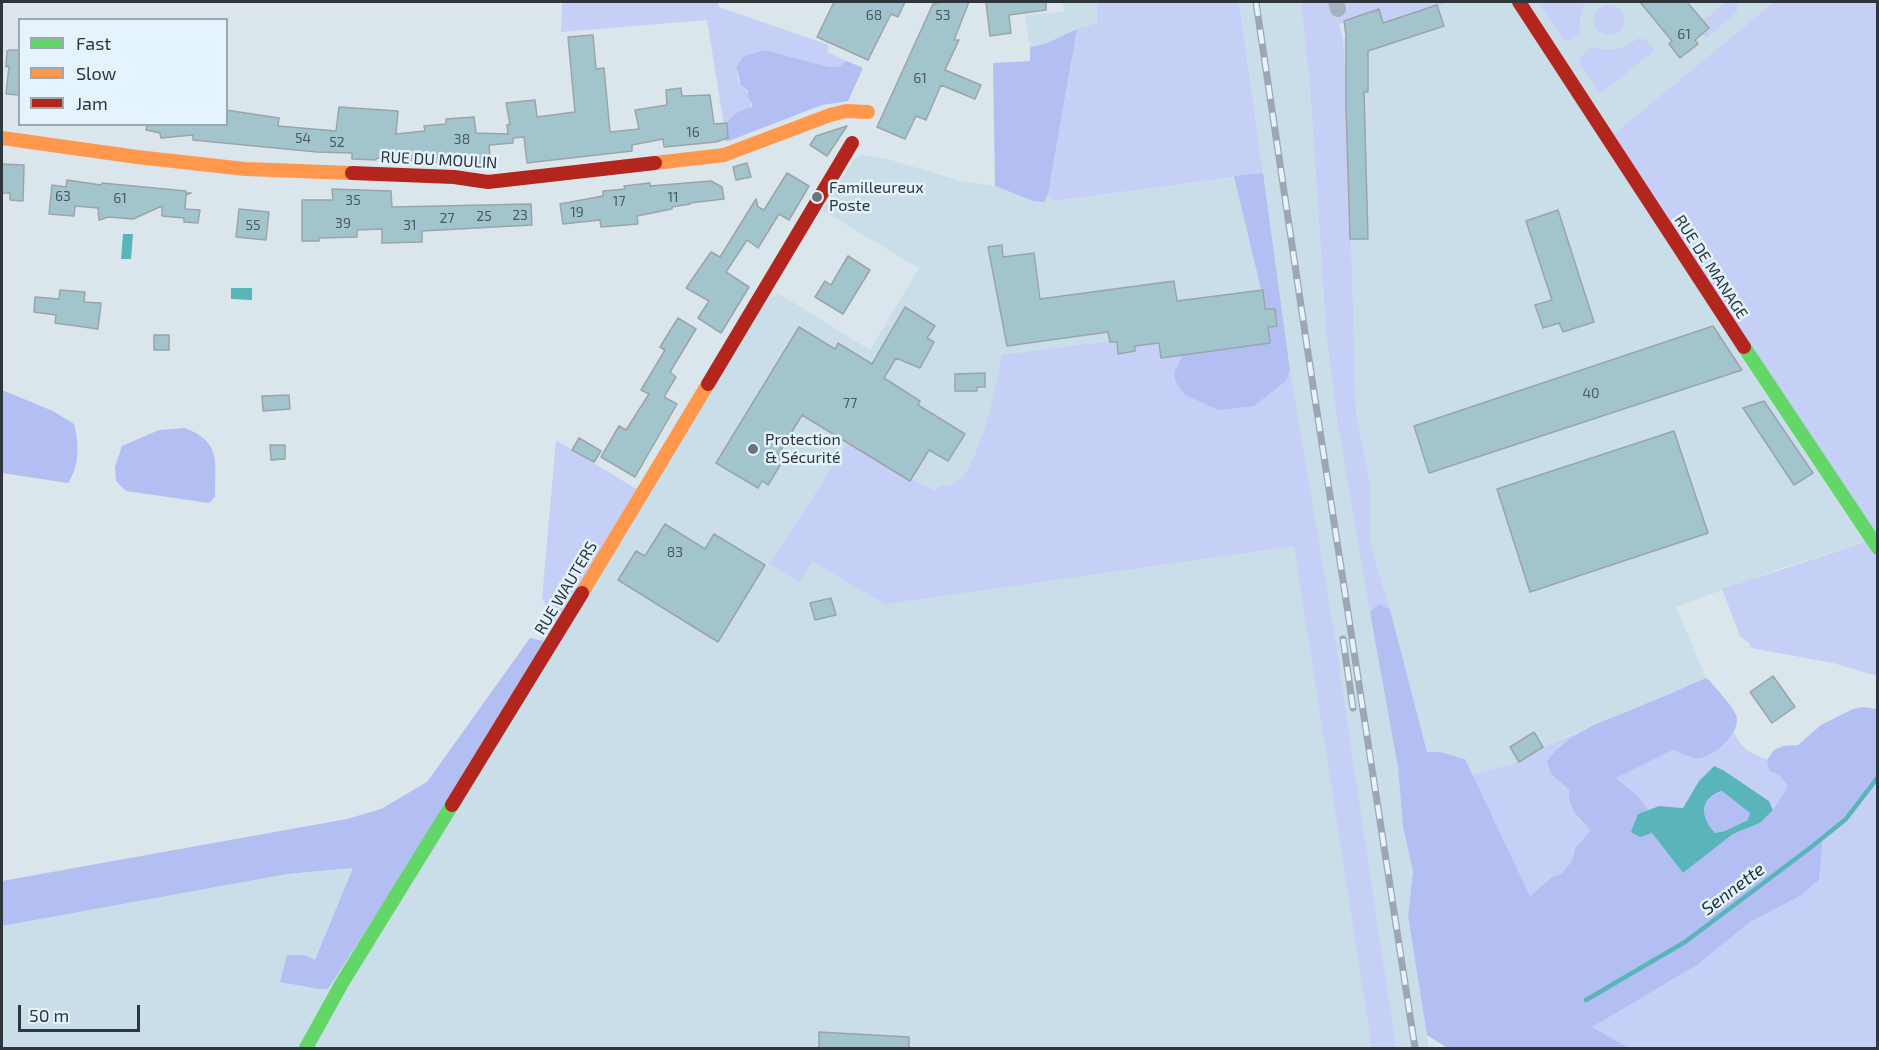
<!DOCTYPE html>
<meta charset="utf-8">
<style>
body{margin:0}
#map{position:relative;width:1879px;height:1050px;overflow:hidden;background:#dbe6ec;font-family:"Exo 2",sans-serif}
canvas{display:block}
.frame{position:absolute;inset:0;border:3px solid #2f363b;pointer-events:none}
.legend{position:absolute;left:18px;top:18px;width:210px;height:108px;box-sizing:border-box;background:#e4f3fe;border:2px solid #9ca7b0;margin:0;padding:8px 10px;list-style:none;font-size:18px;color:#2f363b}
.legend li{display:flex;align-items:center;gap:12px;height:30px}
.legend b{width:30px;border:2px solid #9ca7b0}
.scale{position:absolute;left:18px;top:1005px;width:122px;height:27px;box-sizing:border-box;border:3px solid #2f363b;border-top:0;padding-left:8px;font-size:18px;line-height:21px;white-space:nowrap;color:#2f363b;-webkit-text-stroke:4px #e4f3fe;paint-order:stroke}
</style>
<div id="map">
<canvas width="1879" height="1050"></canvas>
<div class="frame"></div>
<ul class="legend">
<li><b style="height:8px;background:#63d668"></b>Fast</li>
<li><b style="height:8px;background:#ff974d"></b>Slow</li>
<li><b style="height:8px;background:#b3261e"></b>Jam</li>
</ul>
<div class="scale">50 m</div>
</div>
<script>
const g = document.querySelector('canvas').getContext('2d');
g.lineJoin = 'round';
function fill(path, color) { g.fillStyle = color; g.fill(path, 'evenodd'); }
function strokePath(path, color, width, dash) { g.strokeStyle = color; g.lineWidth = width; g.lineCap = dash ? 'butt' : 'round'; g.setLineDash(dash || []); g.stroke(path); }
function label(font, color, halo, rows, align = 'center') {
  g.font = font + ' "Exo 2",sans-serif'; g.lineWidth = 5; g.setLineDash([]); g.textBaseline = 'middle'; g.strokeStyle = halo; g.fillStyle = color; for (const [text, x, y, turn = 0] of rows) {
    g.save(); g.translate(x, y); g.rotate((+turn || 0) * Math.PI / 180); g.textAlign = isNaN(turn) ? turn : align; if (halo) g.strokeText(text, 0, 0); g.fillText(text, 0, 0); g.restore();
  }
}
fill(new Path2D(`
 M1063,2h34v21l-20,6 -32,15 -15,3 -5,-32 39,-3z
 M1239,2h62l9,83 16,246 11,88 61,348 5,60 10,44 -5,45 21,132h-1427v-122l285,-52 67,-6 46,-7 363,-572 12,8 3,-4 92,57 49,-82 -97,-58 33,-52 5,-3 24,3 77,23 34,5 38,15 10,1 5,-8 6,7 209,-28z
 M1449,2h325l-166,137 264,401 -90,28 -106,39 30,71 -168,71 -23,14 -43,12 -7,-16 -25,-7h-13l-37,-143 -20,-67v-58l-14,-70 -9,-322 -4,-53z`), '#cadee9');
fill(new Path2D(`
 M562,2h156l1,5 110,38 -2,7 20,9 -9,6h-9l-64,-17 -21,6 -8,12c1,3 1,7 2,11 5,11 15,14 13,28l-26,25 -18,-112 -146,12z
 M1097,2h142l24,171 -209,28 -6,-7 29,-165 20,-6z
 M1301,2h148l-77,28 -4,-15 -29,9 4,15 4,53 9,322 14,70v58l20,67 -11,-5 -9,8 -33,-193 -11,-88 -16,-246z
 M1538,2h48c-6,9 -7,19 -5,31l-11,8 -6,-1z
 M1726,2h11v10l-31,26 -9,-12z
 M1774,2h103v674l-44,-13 -82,-15 -2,-5 -9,-7 -18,-47 150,-49 -264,-401z
 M1594 20a15 15 0 1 1 30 0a15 15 0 1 1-30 0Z
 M1639,38l7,2 9,10 -55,44 -21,-31 2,-7 11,-9 18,3 13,-2z
 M1158,335l96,71 32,-25 4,-10 42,249 64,428h-24l-78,-502 -409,58 -73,-43 -12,22 -30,-19 79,-123 64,39 23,11 4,-6 8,2c7,-4 14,-8 18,-15 19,-30 29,-82 36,-117z
 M556,440l87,53 -85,140 -16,-35z
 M1578,733l-19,13 -8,28 18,16 9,29 13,11 -16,18 -3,13 -10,12 -10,4 -22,19 -58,-121 43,-12 23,-14z
 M1734,733c10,18 15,19 33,27l2,11 10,4 8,10 -1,5 -13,20 -5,-10 -45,-30 -9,-4 -15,15 -16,27 -24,-2 -11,4 -8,-12 -24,-20 57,-28 23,8 28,-15z
 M1877,777v271h-248l-38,-21 106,-62 53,-43 50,-26 19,-16 4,-43 23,-18z`), '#c6d0f6');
fill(new Path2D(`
 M1077,29l-29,165 -4,8 -11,-1 -38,-15 -2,-123 37,-2v-14l15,-3z
 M765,50l64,17h9l9,-6 16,7 -15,33 -26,4 -96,37c-3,-23 6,-29 26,-35v-4l-4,-6v-6l-7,-6 -5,-18 8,-11z
 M1263,173l27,198 -4,10 -32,25 -36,4 -34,-16 -9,-14v-9l8,-17 86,-13 -8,-52 -27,-113z
 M2,390l51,21 21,13c5,19 6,41 -6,59l-66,-10z
 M185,428c37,14 30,35 30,69l-6,6 -83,-12 -10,-10 -1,-14 7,-21 37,-16z
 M1379,604l11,5 37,143h13l25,7 65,137 22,-19 10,-4 10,-12 3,-13 16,-18c-13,-11 -23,-23 -22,-40l-18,-16 -4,-12c19,-30 56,-40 86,-53 24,-10 48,-20 73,-31l4,3c7,9 22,24 26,34 7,17 -25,46 -41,43 -7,-1 -15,-6 -22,-8l-57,28 24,20 8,12 -10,4 45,59 50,-39 27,-11 13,-13 13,-20 1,-5 -8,-10 -10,-4 -2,-11 7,-10 9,-4 15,-1 23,-20 32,-16 10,-2 14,2v68l-31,42 -23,18 -4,43 -19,16 -50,26 -53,43 -105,62 37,21h-182l-20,-13 -19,-119 5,-45 -10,-44 -5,-60 -28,-155z
 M530,638l21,5 -223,346h-9l-39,-7 7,-27h18l10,5 38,-92 -66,6 -285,52v-45l345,-62 34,-10 46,-27z
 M1723,791l27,22 -1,7 -24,11 -10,2c-15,-17 -16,-34 8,-42z`), '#b3bef2');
fill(new Path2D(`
 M123,234h10l-2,25h-10z
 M231,288h21v12l-21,-1z
 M1714,766l9,4 46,31 4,9 -13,13 -27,11 -50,39 -31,-40 -12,4 -9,-5 7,-18 21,-8 24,2 16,-27zM1722,791l28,22 -2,7 -23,11 -10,2c-15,-17 -16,-34 7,-42z`), '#59b5b9');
strokePath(new Path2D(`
 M1586,1000l99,-58 125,-94 36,-29 32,-42`), '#59b5b9', 4.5);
const building = new Path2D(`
 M834,2h71l-7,15 -7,-3 -23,46 -51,-23z
 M940,2h29l-15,38h5l-14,30 36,15 -6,14 -34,-14 -15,35 -10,-4 -11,23 -28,-12 56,-123z
 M986,2h60v8l-37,5 2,18 -21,3z
 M1640,2h47l22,26 -14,12 3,4 -18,14 -11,-14 3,-3z
 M1437,5l7,21 -76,25v41h-4l4,147h-18l-4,-132v-72l-2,-14 35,-12 4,14z
 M593,35l3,34 8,-1 6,64 29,-3 -4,-19 32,-5 -1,-15 15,-2 1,8 28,-1 4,29 13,-1 1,15 -12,4 -52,5 -1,-8 -31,6v6l-105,12 -3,-26 -11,1v5l-24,2 2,22h-7l-6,-1 -1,-11 -26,3v5l-74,-5 -1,2 -24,-1v-6l-35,-1 -124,-12v-5l-32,3 -1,-5 -14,-3 1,-6h79v-14l53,8 -1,8 58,5 3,-24 59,4 -2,23 29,-3 -1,-5 22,-2v-5l28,-2 2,16 32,1 -1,-9 3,-1 -4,-21 29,-3 2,17 38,-5 -7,-75z
 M10,50h10v45l-14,-1 3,-28 -3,1 1,-16z
 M847,126l-20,30 -17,-11 6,-9z
 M747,163l4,14 -15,3 -3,-13z
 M2,164l22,1 -1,36 -13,-1v-7h-8z
 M787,173l22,13 -20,34 -10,-6 -21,34 -11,-8 -21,32 23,15 -28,46 -23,-15 11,-17 -23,-13 25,-36 9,5 36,-58 2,8 6,3z
 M67,180l34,5 1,-2 84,8v2h5l-5,2 -1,14 15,1 -2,13 -14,-1v-4l-22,-2v-10l-29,13 -24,-2 -10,3 -1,-12 -23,-2 -1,10 -25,-2 3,-29 14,2z
 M711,181l11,6 2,12 -34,4v1l-18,3v2l-35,7 1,8 -37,3 -1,-7 -37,4 -3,-20 43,-8v-5l22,-2 -1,-3 26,-3v3z
 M332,189l59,2 1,16 139,-3 1,21 -110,6v11l-40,1v-14l-25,1v7l-38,1v3h-17v-41h31z
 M239,209l30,3 -3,28 -30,-3z
 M1558,210l36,112 -31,10 -4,-9 -16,5 -8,-23 17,-5 -26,-79z
 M1002,245l1,12 31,-4 6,46 134,-18 3,20 86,-11 2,19h10l2,17 -9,1 2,16 -109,15 -2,-15 -24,3v5l-17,3 -1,-12h-7l-2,-10 -101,14 -19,-99z
 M848,256l22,14 -27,44 -28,-17 10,-16 6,4z
 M60,290l25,2 -1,10 17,1 -3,26 -43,-6 1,-8 -22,-3 1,-15 24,2z
 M905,307l30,19 -8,12 7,4 -14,26 -24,-10 -12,20 36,23 -2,4 47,29 -17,27 -19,-11 -19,31 -108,-66 -24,40 6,4 -16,26 -6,-4 -4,7 -42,-25 83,-136 36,22 3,-6 34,21z
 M678,318l18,11 -26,43 6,5 -12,20 13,7 -42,73 -34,-20 18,-31 7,4 23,-36 -8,-4 24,-40 -5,-3z
 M1713,326l29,44 -313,103 -15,-47z
 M154,335h15v15h-15z
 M985,373v14h-8v4h-22v-17z
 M289,395l1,14 -27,2 -1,-15z
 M1764,401l49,72 -19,12 -51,-77z
 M1674,431l34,102 -178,59 -33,-103z
 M579,438l22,13 -7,11 -22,-12z
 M270,445h15v14l-14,1z
 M665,524l40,25 9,-15 51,31 -47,77 -100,-62 18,-29 9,5z
 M831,598l5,17 -21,5 -5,-17z
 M1773,676l22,31 -23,16 -22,-31z
 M1534,732l9,15 -24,15 -9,-15z
 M819,1032l90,5v11h-90z`);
fill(building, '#a2c4cd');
strokePath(building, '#9ba5a8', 1.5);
strokePath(new Path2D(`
 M1336,2l2,7`), '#a5b2c2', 16);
strokePath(new Path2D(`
 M1744,347l134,201
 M306,1048l36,-65 110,-178`), '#63d668', 14);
strokePath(new Path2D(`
 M2,138l135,19 108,12 107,4
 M655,163l69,-8 106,-40 16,-4 22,1
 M582,593l126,-209`), '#ff974d', 14);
strokePath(new Path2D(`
 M1519,2l225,345
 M352,173l102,4 34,5 167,-19
 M708,384l144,-241
 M452,805l130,-212`), '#b3261e', 14);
const rail = new Path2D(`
 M1256,2l52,351 107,695
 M1343,639l10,69`);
strokePath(rail, '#9ea7b1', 7);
strokePath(rail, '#e4f3fe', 4.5, [14]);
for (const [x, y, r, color] of [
 [817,197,6,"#6b7479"],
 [753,449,6,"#6b7479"]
]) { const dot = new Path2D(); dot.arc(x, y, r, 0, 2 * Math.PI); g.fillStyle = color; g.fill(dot); strokePath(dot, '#e4f3fe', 2); }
label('14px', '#4c5a60', null, [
 ["68",874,15],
 ["53",943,15],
 ["61",1684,34],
 ["61",920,78],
 ["16",693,132],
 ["54",303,138],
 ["38",462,139],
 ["52",337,142],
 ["63",63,196],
 ["11",673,197],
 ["61",120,198],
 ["35",353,200],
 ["17",619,201],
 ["19",577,212],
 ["23",520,215],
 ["25",484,216],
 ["27",447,218],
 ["39",343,223],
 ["55",253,225],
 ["31",410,225],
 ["40",1591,393],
 ["77",850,403],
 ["83",675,552]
]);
label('16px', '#2f363b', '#e4f3fe', [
 ["RUE DU MOULIN",439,160,3],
 ["RUE DE MANAGE",1711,267,57],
 ["RUE WAUTERS",566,588,-59]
]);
label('16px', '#2f363b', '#e4f3fe', [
 ["Familleureux",829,188],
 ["Poste",829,206],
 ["Protection",765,440],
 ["& Sécurité",765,458]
], 'left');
label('italic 18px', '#183232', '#e4f3fe', [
 ["Sennette",1733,889,-37]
]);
</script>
